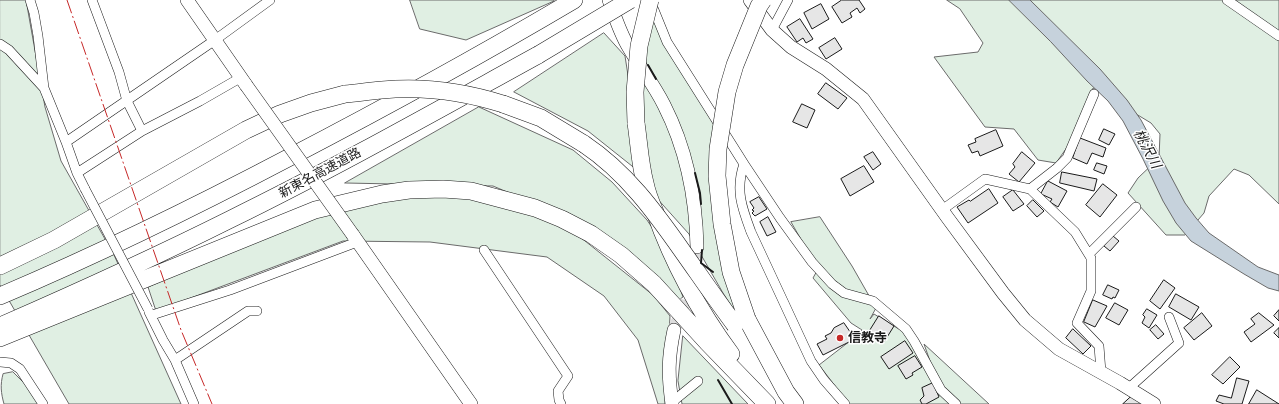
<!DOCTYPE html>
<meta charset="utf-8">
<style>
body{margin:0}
canvas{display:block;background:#fff}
</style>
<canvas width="1279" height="404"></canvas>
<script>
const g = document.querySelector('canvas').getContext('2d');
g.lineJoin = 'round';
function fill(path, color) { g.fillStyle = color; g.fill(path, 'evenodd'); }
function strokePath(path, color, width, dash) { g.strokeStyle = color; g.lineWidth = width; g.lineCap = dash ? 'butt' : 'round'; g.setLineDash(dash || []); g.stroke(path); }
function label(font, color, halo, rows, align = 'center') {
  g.font = font + ' "Crimson Pro","Noto Sans JP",serif'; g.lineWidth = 3; g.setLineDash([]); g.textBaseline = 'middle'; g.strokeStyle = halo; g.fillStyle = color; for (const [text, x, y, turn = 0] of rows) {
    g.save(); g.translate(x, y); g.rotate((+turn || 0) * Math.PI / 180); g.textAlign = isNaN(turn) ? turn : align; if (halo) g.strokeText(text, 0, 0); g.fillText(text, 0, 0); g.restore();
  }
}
const green = new Path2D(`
 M0,0h26l19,107 16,54 53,94 67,149h-112l-69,-119z
 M410,0h144v1l-88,39 -46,-11z
 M947,0h332v204l-30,-29 -15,-6 -25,27 -5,17 -19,22h-19l-38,-42 10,-15 21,-20 1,-24 -9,-11 -58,-35 -18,48 -19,27 -18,-3 -24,-31 -29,-2 -51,-70 44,-5 5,-9 -23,-34z
 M652,12l62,109 22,192 -13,-20 -34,-59 -35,-39 -14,-87 3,-45z
 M604,33l21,23 7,45 5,69 -49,-39 -74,-39z
 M479,107l94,43 39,32 35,38 18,27 18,50 -6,4 -132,-93 -52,-22 -148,-3z
 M491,195l79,34 83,66 17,21 -5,88h-7l-20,-64 -34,-44 -57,-39 -117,-15 -87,-1 -187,70 -8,-24 173,-77 76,-14z
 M820,217l32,49 24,42 -6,11 4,-5 38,23 30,58 -18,-51 65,60h-140l-30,-39 40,-31 3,-4 -11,-7 -38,-45 5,-9 -27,-47z
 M683,336l65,68h-66l-4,-23z
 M13,372l12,12 14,20h-35c-3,-11 -4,-19 -1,-30z`);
fill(green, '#e0efe3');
strokePath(green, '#6a6a6a', 1);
const water = new Path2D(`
 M1009,0h21l70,69 27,31 14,20 44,83 11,15 13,15 49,34 21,8v16l-11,-3 -24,-14 -53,-33 -15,-18 -13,-22 -20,-42 -20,-38 -15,-20 -21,-20 -36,-39z`);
fill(water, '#c6d2dc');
strokePath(water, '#6a6a6a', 1);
const building = new Path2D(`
 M842,0h17l6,9 -5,4 -3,-5 -7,5 2,4 -10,6 -10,-16z
 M821,4l8,15 -17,10 -8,-16z
 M800,19l13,20 -7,4 -3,-5 -6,4 -10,-15z
 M835,38l7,11 -16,10 -7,-11z
 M826,83l21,15 -9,11 -20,-15z
 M802,104l13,6 -8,18 -14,-6z
 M1104,129l11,5 -6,11 -10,-5z
 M996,130l7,16 -23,10 -2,-5 -6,2 -4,-8 8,-3 -1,-3z
 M1080,138l26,10 -3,9 -11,-4 -5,11 -14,-6z
 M873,152l8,12 -8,6 -9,-13z
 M1022,152l13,11 -16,19 -10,-8 6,-7 -2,-3z
 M1097,163l10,3 -3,8 -10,-4z
 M864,166l10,16 -24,14 -9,-17z
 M1062,172l35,7 -3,12 -34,-8z
 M1048,181l19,10 -9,16 -8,-5 2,-3 -11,-5z
 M1103,184l14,11 -17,22 -14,-12z
 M989,189l9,14 -30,20 -11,-16 12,-7 1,1z
 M1013,190l11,14 -11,7 -10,-14z
 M759,197l8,12 -12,7 -3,-3 2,-2 -2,-1 2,-2 -4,-6z
 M1033,200l11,11 -7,6 -10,-11z
 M768,217l8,15 -9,4 -7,-14z
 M1113,236l6,5 -9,10 -6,-5z
 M1164,280l11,8 -15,21 -10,-8z
 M1108,285l11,5 -4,8 -2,-1 -1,2 -9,-4z
 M1176,294l23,13 -8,13 -22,-13z
 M1093,300l14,6 -12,21 -11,-5z
 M1115,303l13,7 -9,15 -13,-7z
 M1147,309l10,6 -8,13 -7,-5 3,-6 -2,-2z
 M1279,310v11l-5,-5z
 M1202,313l10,13 -18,14 -10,-12z
 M1259,313l15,12 -23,17 -7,-10 11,-8 -4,-5z
 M879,316l15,10 -10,16 -15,-10z
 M844,323l11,16 -32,16 -6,-11 10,-5 -2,-3 6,-3 3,-5z
 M1156,325l8,9 -6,5 -8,-9z
 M1279,328v10l-5,-5z
 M1073,329l18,17 -8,8 -17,-16z
 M905,341l8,12 -24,16 -8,-12z
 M915,356l7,11 -10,6 1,2 -7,4 -8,-13z
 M1230,357l10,10 -17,17 -11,-9z
 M1237,378l12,3 -7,23h-18l-8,-3 3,-6 12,3z
 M933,383l6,14 -13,7h-4l-2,-4 4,-4 -2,-8z
 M1257,390l22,14h-30z
 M1133,395l9,9h-19z`);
fill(building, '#e6e6e6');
strokePath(building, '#1a1a1a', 1);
strokePath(new Path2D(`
 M674,330c12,-29 18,-52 23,-83`), '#ddd', 13, [13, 6]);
const street = new Path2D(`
 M30,0l4,13 4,23 6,52 22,54 149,-102 55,-40
 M92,0l27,72 8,29 15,30
 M1227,0l52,36
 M649,3l5,7 13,32 77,122c-9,26 -2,44 7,68l60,129 13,19 21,24
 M772,30l16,-30
 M0,44l9,6 35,38
 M66,142l11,31
 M744,164l36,54 32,44 20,22 12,9 29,8 33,28 8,12 27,49 15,14
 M85,189l-8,-16 65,-42 58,-30 40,-23
 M1030,189l27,-21 10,-10 27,-64
 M942,210l43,-31 45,10 45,43 16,26v33l-14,32 22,23 2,26
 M484,250l84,126 -10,15 1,9 2,4
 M1089,254l47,-47
 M149,312l14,28 12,20 19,44
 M152,315l78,-25 127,-48
 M175,360l73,-49h9
 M0,362l11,1 9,6 23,35
 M1129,388l50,-45 -10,-26
 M671,403l27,-22`);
const secondary = new Path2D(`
 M187,0l59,85
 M609,0c6,17 11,33 20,48 11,19 25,37 35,57 23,45 32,93 33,142
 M750,0l22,30 19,17 35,22 37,30 84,118 56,76 22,27 34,29 61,34 34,21
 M353,235l118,169
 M672,404c-4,-29 -4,-46 2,-74`);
const highway = new Path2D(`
 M503,104l38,14 43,26
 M636,123c3,20 4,41 9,60 2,10 6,20 10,29 18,51 44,99 76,142
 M0,266l54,-26 192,-110 34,-16 31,-11 34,-9
 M0,296c99,-42 195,-89 290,-139 96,-50 191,-102 284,-157
 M747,319l39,73 9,12
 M0,326c78,-34 155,-69 231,-107 104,-51 205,-108 307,-164
 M0,338l315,-128 67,-16 27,-4 34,-1 28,2 64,17 27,11 29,15 30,21 33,29 53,58 60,62`);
strokePath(street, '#1a1a1a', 10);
strokePath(secondary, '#1a1a1a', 14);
strokePath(highway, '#1a1a1a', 18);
strokePath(street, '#fff', 9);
strokePath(secondary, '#fff', 13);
strokePath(highway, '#fff', 17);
const streetBridge = new Path2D(`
 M85,189l63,120`);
const secondaryBridge = new Path2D(`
 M246,85l107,150`);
const highwayBridge = new Path2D(`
 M538,55l92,-55
 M345,94c12,-1 25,-3 37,-4 40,-4 83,2 121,14
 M636,123l-1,-31 4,-46 11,-46
 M584,144c42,28 71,68 99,108 17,24 34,49 52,73
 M747,319l-16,-47 -9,-48 -5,-48 1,-27 9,-57 8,-27 24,-59 4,-6`);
strokePath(streetBridge, '#1a1a1a', 10, []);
strokePath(secondaryBridge, '#1a1a1a', 14, []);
strokePath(highwayBridge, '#1a1a1a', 18, []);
strokePath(streetBridge, '#fff', 9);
strokePath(secondaryBridge, '#fff', 13);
strokePath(highwayBridge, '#fff', 17);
strokePath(new Path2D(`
 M648,65l8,14
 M695,173l5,20 1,11
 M702,250l-1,13 12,9
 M718,380l14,24`), '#1a1a1a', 2);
strokePath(new Path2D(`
 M67,0l114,330 31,74`), '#c62828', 1, [14, 3, 2, 3]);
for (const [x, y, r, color] of [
 [840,338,4,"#c62828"]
]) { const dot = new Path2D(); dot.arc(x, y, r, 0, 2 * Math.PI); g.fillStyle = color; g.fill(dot); strokePath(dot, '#fff', 1.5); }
label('13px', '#1a1a1a', '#fff', [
 ["新東名高速道路",320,173,-28]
]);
label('bold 13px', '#1a1a1a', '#fff', [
 ["信教寺",848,338]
], 'left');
label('italic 14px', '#1a1a1a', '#fff', [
 ["桃沢川",1147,149,62]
]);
</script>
